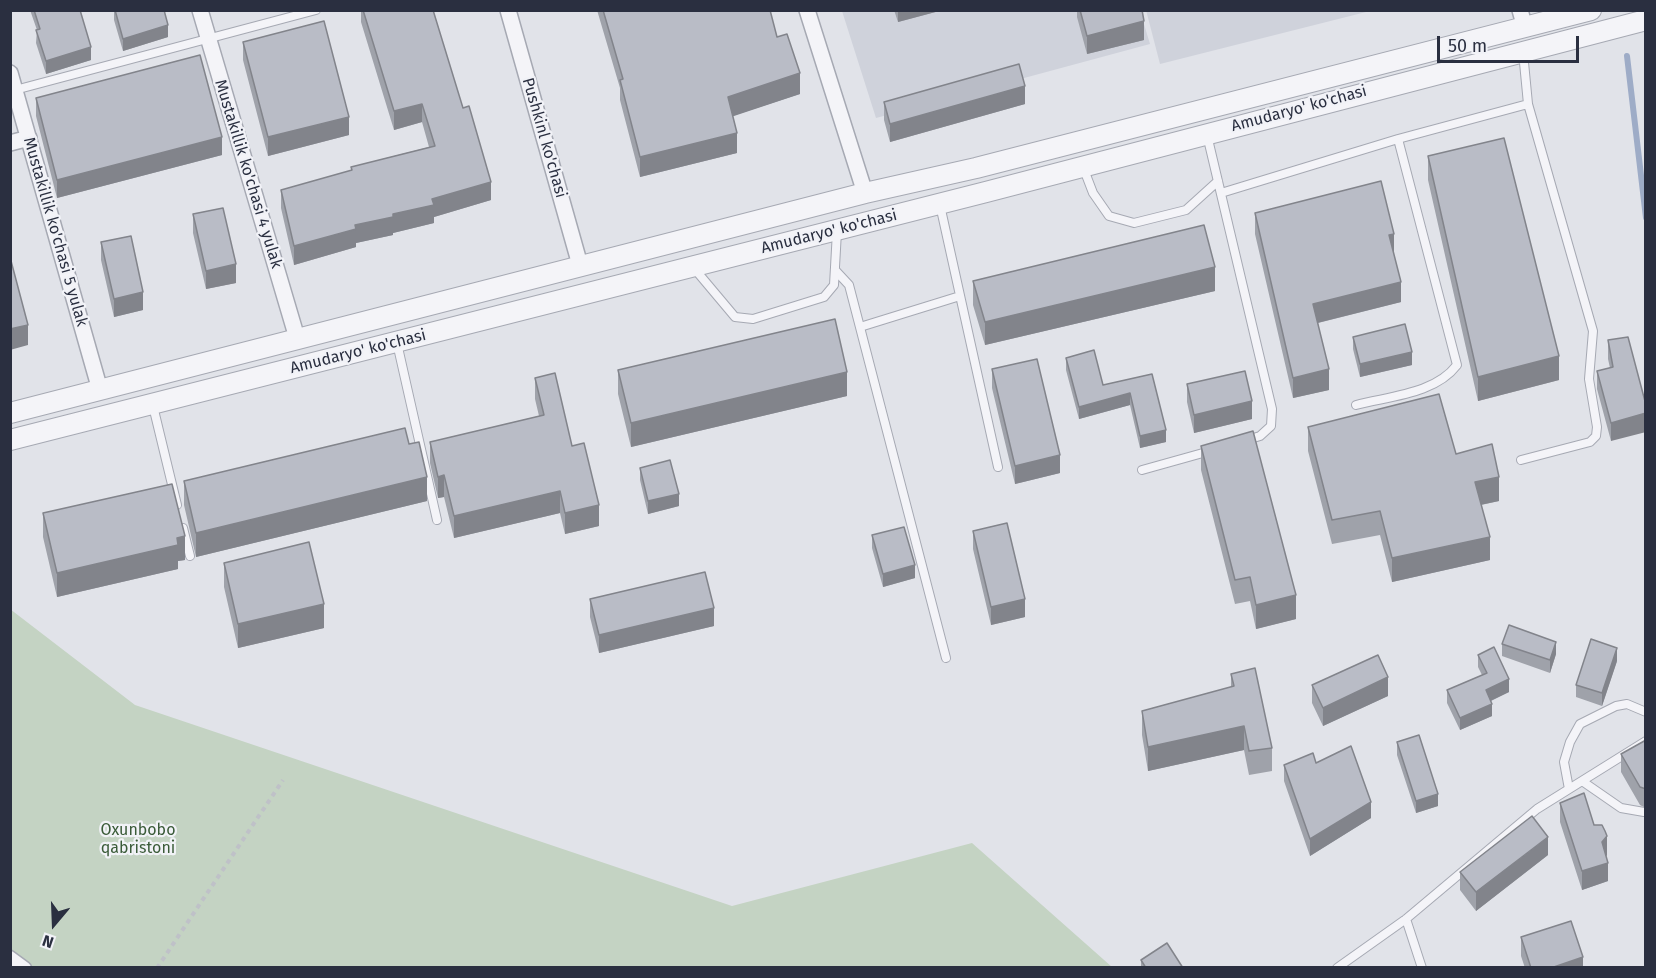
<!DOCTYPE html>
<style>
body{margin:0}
#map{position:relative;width:1656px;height:978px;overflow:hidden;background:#e1e3e9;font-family:"Fira Sans",sans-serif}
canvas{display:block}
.frame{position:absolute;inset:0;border:12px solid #2a2f40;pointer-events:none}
.north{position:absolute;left:24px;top:894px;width:60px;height:60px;-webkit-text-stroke:4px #f1f2f7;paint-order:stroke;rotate:199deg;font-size:16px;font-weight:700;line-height:24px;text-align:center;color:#2a2f40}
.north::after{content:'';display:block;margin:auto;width:21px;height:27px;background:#2a2f40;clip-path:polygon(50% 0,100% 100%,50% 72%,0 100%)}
.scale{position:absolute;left:1437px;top:36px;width:142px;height:27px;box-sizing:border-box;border:3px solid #2a2f40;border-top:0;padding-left:8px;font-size:18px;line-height:21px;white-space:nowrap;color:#2a2f40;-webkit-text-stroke:4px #f1f2f7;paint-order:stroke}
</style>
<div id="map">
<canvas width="1656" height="978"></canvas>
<div class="frame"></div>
<div class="north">N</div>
<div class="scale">50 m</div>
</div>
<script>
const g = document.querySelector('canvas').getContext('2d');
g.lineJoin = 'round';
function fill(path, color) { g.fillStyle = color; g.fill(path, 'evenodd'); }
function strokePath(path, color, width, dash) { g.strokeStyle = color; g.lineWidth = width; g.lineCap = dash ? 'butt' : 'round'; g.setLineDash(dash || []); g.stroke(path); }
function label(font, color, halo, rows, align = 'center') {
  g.font = font + ' "Fira Sans",sans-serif'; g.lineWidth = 4.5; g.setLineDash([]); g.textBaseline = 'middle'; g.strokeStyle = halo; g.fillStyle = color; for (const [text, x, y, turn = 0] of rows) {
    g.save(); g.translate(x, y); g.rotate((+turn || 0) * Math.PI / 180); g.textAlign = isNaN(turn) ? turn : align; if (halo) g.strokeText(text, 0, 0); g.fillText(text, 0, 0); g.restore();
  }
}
fill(new Path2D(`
 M1146,10h224v1l-210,53z
 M842,11h298l10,33 -274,74z`), '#cfd2db');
fill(new Path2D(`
 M10,609l125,96 597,201 240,-63 140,124h-1101z`), '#c4d3c3');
strokePath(new Path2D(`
 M1627,56l19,162`), '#9eacc7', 6);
const service = new Path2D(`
 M15,90l301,-80
 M1207,135l65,274 -1,17 -11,10 -13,4
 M1083,167l10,26 16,23 25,7 52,-13 32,-29
 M1221,193l177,-54 130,-35
 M940,205l58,262
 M693,267l42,50 18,2 71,-22 10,-12 3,-54
 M835,270l14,15 97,373
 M860,327l100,-31
 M397,343l40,177
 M1356,405c34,-9 79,-11 101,-40l-59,-226
 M153,406l24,99
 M1521,460l69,-18 6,-6 1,-9 -8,-48 4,-48 -65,-227 -5,-52
 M1142,470l68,-19
 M183,528l7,28
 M1582,781l39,27 23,4
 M1569,789l-5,-27 6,-20 10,-18 36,-18 11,-2 19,8
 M1406,919l16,49
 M1337,968l69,-49 131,-110 109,-68`);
const pedestrian = new Path2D(`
 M10,957l15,11`);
const minor = new Path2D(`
 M200,10l97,328
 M508,10l72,255
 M807,10l58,183
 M1520,10l5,18
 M10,73l90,317
 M10,143l19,-5`);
const tertiary = new Path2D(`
 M10,413l855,-220 111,-25 615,-158
 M10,440l976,-248 660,-172`);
strokePath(service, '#a6a9b3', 10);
strokePath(pedestrian, '#a6a9b3', 15);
strokePath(minor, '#a6a9b3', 18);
strokePath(tertiary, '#a6a9b3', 22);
strokePath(new Path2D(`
 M157,968l126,-188`), '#bfc1c8', 4, [4.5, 4.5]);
strokePath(service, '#f4f4f8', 8);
strokePath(pedestrian, '#f4f4f8', 12);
strokePath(minor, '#f4f4f8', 15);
strokePath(tertiary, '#f4f4f8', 20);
fill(new Path2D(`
 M30,10h51l-1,2 11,48 -45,14 -10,-31 1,-13z
 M114,10h50l4,27 -45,14 -9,-31z
 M361,10h72l58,190 -57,17v6l-41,10v2l-37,8v4l-62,18 -13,-57v-18l70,-19v-4l78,-20 -7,-25 -28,8 -33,-108z
 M597,10h173l7,27 23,57 -68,22 5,37 -97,24 -20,-77v-12z
 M894,10h49l-45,12z
 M1077,10h65l2,30 -57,14 -10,-37z
 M243,42l106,93 -81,21 -25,-96z
 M36,98l186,57 -165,43 -21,-82z
 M884,102l141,2 -135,38 -6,-22z
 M1428,156l131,224 -81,21 -50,-221z
 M1255,213l139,42 7,47 -83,21 11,67 -36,8 -38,-164z
 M193,214l43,69 -30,6 -13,-56z
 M101,242l42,68 -29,7 -13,-57z
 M973,281l242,10 -230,54 -12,-40z
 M1353,337l59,28 -52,12 -7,-28z
 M1608,340l38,65 -35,36 -14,-52v-18l13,-3 -2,-9z
 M1066,358l37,27 49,-11 14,68 -26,6 -10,-43 -51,14 -13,-49z
 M992,369l68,104 -45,11 -23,-96z
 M618,370l229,26 -216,51 -13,-53z
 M535,378l37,68 27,80 -34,8 -5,-21 -106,25 -10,-41 -6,1 -8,-35v-21l109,-26 -4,-17z
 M1187,384l65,35 -58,14 -7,-31z
 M1308,427l148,27 43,47 -18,4 9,55 -98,22 -12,-47 -48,9 -24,-93z
 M409,444l18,57 -231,56 -12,-52v-24z
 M1201,446l95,173 -40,10 -6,-28 -15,3 -34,-134z
 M640,468l39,38 -31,8 -8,-34z
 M43,513l142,47 -7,1v8l-121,28 -14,-60z
 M973,531l52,86 -34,8 -18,-76z
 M872,535l43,43 -32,9 -11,-39z
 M224,563l100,65 -86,20 -14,-61z
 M590,599l124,27 -115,27 -9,-36z
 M1502,644l54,10 -6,19 -48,-17z
 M1478,655l31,37 -18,9 1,15 -32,14 -13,-27v-13l35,-15 -4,-8z
 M1617,661l-15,45 -26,-9v-12z
 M1231,674l41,74v23l-23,4 -5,-25 -96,21 -6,-36v-24l89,-24z
 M1312,685l76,11 -65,30 -11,-23z
 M1646,740v68l-6,-3 -19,-33v-18z
 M1397,742l41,64 -22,7 -19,-58z
 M1316,763l55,55 -61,38 -26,-75v-16z
 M1560,803l47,52 -1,1 2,25 -26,9 -22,-68z
 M1548,855l-72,56 -16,-21v-18z
 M1521,937l62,31h-58l-4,-12z
 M1141,960l42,8h-42z`), '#9fa2aa');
fill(new Path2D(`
 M898,10h45l-45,12z
 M1144,21v19l-57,14v-18z
 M168,25v12l-45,14v-12z
 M91,47v13l-45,14v-13z
 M800,73v21l-72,24v-21z
 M1025,86v18l-135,38v-18z
 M422,104v18l-28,8v-19z
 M349,117v18l-81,21v-19z
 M737,133v20l-97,24v-20z
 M222,137v18l-165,43v-18z
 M491,182v18l-57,17v6l-41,10v2l-37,8v4l-62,18v-19l61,-21 38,-11 39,-15z
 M1394,234v21l-5,-20z
 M236,264v19l-30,6v-18z
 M1215,267v24l-230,54v-23z
 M1401,282v20l-88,22v-20z
 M143,292v18l-29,7v-18z
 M28,325v20l-18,5v-21z
 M1412,352v13l-52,12v-13z
 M1559,356v24l-81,21v-24z
 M1329,369v21l-36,8v-20z
 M847,372v24l-216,51v-24z
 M1130,393v12l-51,14v-12z
 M1252,401v18l-58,14v-18z
 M1646,413v19l-35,9v-18z
 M1166,430v12l-26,6v-12z
 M1060,455v18l-45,11v-18z
 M444,475v22l-6,1v-21z
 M427,477v24l-231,56v-24z
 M1499,477v24l-24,5v-24z
 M560,491v22l-106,25v-22z
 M679,494v12l-31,8v-13z
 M599,505v21l-34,8v-21z
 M185,536v24l-7,1v8l-121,28v-24z
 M1490,537v23l-98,22v-24z
 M915,565v13l-32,9v-13z
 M1296,595v24l-40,10v-24z
 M1025,599v18l-34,8v-18z
 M324,604v24l-86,20v-24z
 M714,608v18l-115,27v-18z
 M1556,642v12l-6,19v-13z
 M1617,648v13l-15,45v-13z
 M1388,677v19l-65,30v-18z
 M1509,679v13l-23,11v-13z
 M1492,704v12l-32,14v-12z
 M1244,726v24l-96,21v-24z
 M1438,794v12l-22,7v-12z
 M1371,802v16l-61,38v-17z
 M1607,836v19l-5,6v-19z
 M1548,837v18l-72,56v-19z
 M1608,863v18l-26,9v-19z
 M1583,957v11h-32z`), '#82848b');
const building = new Path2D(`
 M34,10h46l11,37 -45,14 -10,-31 4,-1z
 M115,10h49l4,15 -45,14z
 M363,10h70l30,98 6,-2 22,76 -59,17 2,6 -41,9v3l-38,8 1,4 -62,17 -13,-56 71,-20 -1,-3 84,-21 -13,-42 -28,7z
 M603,10h167l7,27 10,-3 13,39 -72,24 9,36 -97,24 -20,-77 3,-1z
 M1080,10h62l2,11 -57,15z
 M324,21l25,96 -81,20 -25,-95z
 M200,55l22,82 -165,43 -21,-82z
 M1019,64l6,22 -135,38 -6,-22z
 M1504,138l55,218 -81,21 -50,-221z
 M1381,181l13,53 -5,1 12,47 -88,22 16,65 -36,9 -38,-165z
 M223,208l13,56 -30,7 -13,-57z
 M1204,225l11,42 -230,55 -12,-41z
 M131,236l12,56 -29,7 -13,-57z
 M10,257l18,68 -18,4z
 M835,319l12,53 -216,51 -13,-53z
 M1405,324l7,28 -52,12 -7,-27z
 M1628,337l18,68v8l-35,10 -14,-52 16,-4 -5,-27z
 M1094,350l9,35 49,-11 14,56 -26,6 -10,-43 -51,14 -13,-49z
 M1037,359l23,96 -45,11 -23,-97z
 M1245,371l7,30 -58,14 -7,-31z
 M555,373l17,73 12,-3 15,62 -34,8 -5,-22 -106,25 -10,-41 -6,2 -8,-35 114,-27 -9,-37z
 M1439,394l17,60 36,-10 7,33 -24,5 15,55 -98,21 -12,-47 -48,9 -24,-93z
 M405,428l4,16 10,-2 8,35 -231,56 -12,-52z
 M1253,431l43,164 -40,10 -6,-28 -15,3 -34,-134z
 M670,460l9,34 -31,7 -8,-33z
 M172,484l13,52 -8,2 1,7 -121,28 -14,-60z
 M1007,523l18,76 -34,8 -18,-76z
 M904,527l11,38 -32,9 -11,-39z
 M309,542l15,62 -86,20 -14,-61z
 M705,572l9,36 -115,27 -9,-36z
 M1509,625l47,17 -6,18 -48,-16z
 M1591,639l26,9 -15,45 -26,-8z
 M1494,647l15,32 -23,11 6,14 -32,14 -13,-28 40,-17 -9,-18z
 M1378,655l10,22 -65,31 -11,-23z
 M1255,668l17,80 -23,3 -5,-25 -96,21 -6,-36 92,-25 -3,-12z
 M1419,735l19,59 -22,7 -19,-59z
 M1646,740v49l-6,-2 -19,-33z
 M1351,746l20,56 -61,37 -26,-74 29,-12 3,10z
 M1584,793l10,32h8l3,6 2,5 -5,6 6,21 -26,8 -22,-68z
 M1532,816l16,21 -72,55 -16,-20z
 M1571,921l12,36 -32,11h-20l-10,-31z
 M1167,943l16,25h-37l-5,-8z`);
fill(building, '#b9bcc6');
strokePath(building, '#82848b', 1.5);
label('16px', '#2a2f40', '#f1f2f7', [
 ["Amudaryo' ko'chasi",1299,109,-15],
 ["Pushkinl ko'chasi",544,138,74],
 ["Mustakillik ko'chasi 4 yulak",248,174,73],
 ["Mustakillik ko'chasi 5 yulak",55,232,74],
 ["Amudaryo' ko'chasi",829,232,-14],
 ["Amudaryo' ko'chasi",358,352,-14]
]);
label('16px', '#3a5b38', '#f1f2f7', [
 ["Oxunbobo",138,831],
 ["qabristoni",138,849]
]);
</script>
